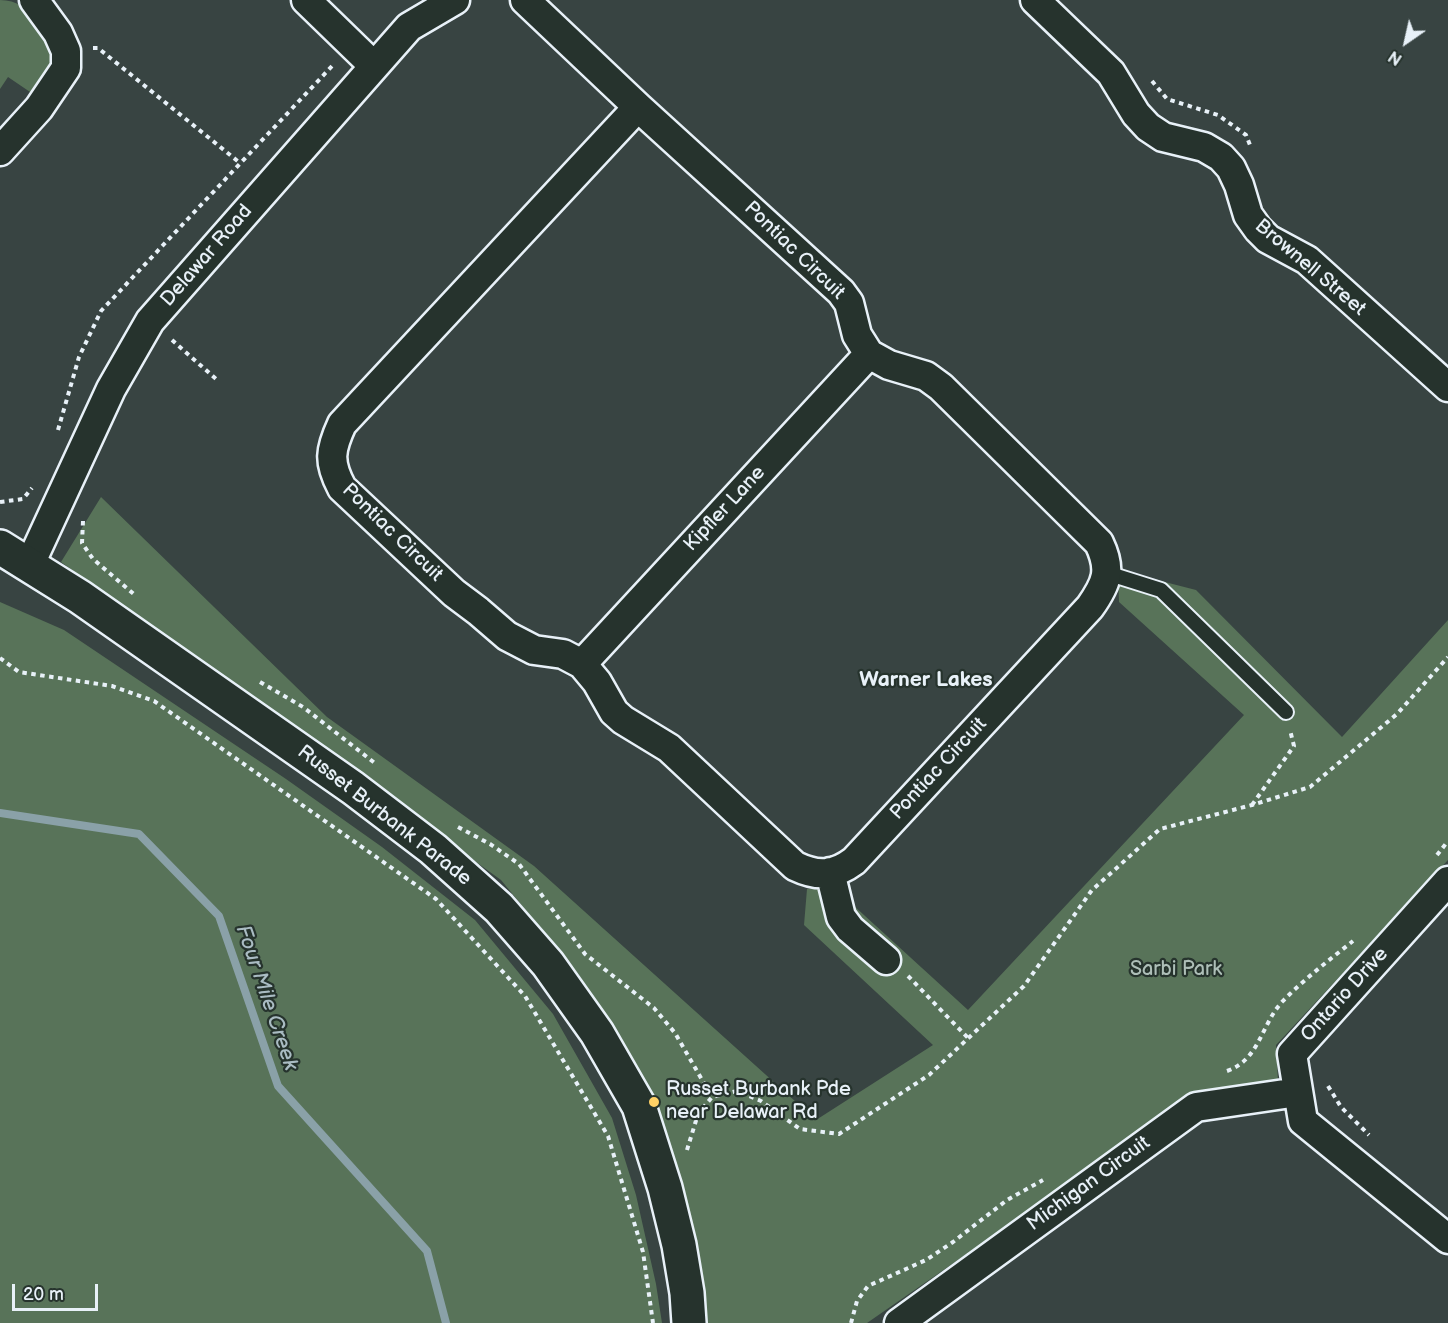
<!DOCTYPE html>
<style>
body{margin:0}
#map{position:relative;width:1448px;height:1323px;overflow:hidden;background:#384442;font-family:"Balsamiq Sans",sans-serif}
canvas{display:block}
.north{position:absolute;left:1376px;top:12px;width:60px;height:60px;-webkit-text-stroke:4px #26332d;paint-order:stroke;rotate:214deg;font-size:16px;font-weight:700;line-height:24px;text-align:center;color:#e8f1f8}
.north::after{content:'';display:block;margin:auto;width:21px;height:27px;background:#e8f1f8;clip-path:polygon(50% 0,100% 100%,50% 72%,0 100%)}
.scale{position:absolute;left:12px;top:1284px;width:86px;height:27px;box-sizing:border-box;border:3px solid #e8f1f8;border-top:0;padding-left:8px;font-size:18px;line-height:21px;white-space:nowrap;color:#e8f1f8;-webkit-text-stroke:4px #26332d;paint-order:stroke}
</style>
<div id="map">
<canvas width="1448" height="1323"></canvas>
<div class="north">N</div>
<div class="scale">20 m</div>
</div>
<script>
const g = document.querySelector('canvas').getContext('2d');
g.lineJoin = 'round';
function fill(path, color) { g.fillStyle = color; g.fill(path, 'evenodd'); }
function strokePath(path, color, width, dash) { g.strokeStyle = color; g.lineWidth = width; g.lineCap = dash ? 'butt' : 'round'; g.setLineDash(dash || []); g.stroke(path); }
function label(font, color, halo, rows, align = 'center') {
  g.font = font + ' "Balsamiq Sans",sans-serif'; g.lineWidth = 4.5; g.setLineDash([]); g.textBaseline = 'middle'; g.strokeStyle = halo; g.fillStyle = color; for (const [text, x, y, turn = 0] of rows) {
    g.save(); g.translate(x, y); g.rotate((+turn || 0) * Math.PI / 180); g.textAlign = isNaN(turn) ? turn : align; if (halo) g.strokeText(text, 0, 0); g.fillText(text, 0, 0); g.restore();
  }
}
fill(new Path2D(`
 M0,0c33,0 48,35 55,62l-22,32 -25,-17 -8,12z
 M101,497l226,220 207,149 282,254 117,-75 -129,-120 3,-36 43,-5 3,21 115,105 276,-295 -125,-113 -1,-32 78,20 146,147 106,-117v240l-172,185 2,36 -85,16 -326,226h-161l-11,-84 -44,-139 -72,-125 -78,-95 -440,-318z
 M0,602l64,28 222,149 96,68 93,73 78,94 59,104 24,77 20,89 6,39h-662z`), '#587359');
strokePath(new Path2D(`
 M0,813l139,21 80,82 59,170 149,165 19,72`), '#8aa1a8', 8);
const service = new Path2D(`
 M1107,573l54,17 125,122`);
const minor = new Path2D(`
 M306,0l68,66
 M525,0l113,107 203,185 8,11 8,32 12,19 20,11 37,11 15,11 158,156c13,27 8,40 -9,64l-236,254c-20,15 -36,16 -59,5l-126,-118 -46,-28 -9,-8 -17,-30 -15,-18 -19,-10 -29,-4 -27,-14 -29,-25 -24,-18 -112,-105c-14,-26 -12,-38 0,-64l296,-317
 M1035,0l76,73 25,41 12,13 15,10 41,10 17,10 10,11 8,17 9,30 10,14 10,10 39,21 141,127
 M0,151l39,-43 27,-40v-17l-8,-18 -24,-33
 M30,564l81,-175 39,-68 259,-294 46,-27
 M582,664l287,-310
 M830,872l11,45 9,12 36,31
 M1448,881l-156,173 11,67 145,118
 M899,1323l297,-216 102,-15`);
const tertiary = new Path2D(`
 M0,547l80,50 273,191 80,61 66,59 49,56 49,69 42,73 26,82 14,57 8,48 2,30`);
strokePath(service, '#e8f1f8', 18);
strokePath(minor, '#e8f1f8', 33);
strokePath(tertiary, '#e8f1f8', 38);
strokePath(new Path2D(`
 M93,48h5l142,115
 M1152,81l15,18 51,16 28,20 4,10
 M172,340l44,39
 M58,430l21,-73 22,-46 233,-247
 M0,502l23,-3 9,-11
 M83,521l-1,22 11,16 43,37
 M0,658l19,14 93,14 42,15 282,198 89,97 83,140 35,116 10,71
 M260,682l43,25 73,57
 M1252,805l42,-59 -4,-16
 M458,827l32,17 29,20 66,90 69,54 21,25 37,64
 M1437,855l11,-14
 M908,976l60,62
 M1227,1071c32,-11 34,-45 54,-68 22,-23 47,-42 72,-62
 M1328,1086l13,21 28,28
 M687,1150l11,-36 14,-17 25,-6 24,10 39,28 39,5 90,-59 95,-89 68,-96 68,-61 92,-24 58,-18 87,-73 51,-57
 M851,1323l6,-22 11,-15 58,-26 27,-18 54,-42 36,-20`), '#e8f1f8', 4, [4.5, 4.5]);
strokePath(service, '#26332d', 14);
strokePath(minor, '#26332d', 28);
strokePath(tertiary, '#26332d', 33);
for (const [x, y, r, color] of [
 [654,1102,6,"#ffd166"]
]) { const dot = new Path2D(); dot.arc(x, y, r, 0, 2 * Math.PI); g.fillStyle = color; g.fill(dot); strokePath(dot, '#26332d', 2); }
label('20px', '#e8f1f8', '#26332d', [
 ["Pontiac Circuit",794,251,44],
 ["Delawar Road",207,256,-49],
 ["Brownell Street",1310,268,40],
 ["Kipfler Lane",725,509,-47],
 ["Pontiac Circuit",392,533,44],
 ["Pontiac Circuit",939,769,-47],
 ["Russet Burbank Parade",384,816,38],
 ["Ontario Drive",1345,995,-48],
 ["Michigan Circuit",1089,1184,-36]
]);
label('20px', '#aebfb8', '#26332d', [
 ["Sarbi Park",1176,970]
]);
label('20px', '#e8f1f8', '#26332d', [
 ["Russet Burbank Pde",666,1090],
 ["near Delawar Rd",666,1113]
], 'left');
label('bold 21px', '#e8f1f8', '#26332d', [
 ["Warner Lakes",926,681]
]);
label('italic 21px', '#aabcc3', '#26332d', [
 ["Four Mile Creek",266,998,71]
]);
</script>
